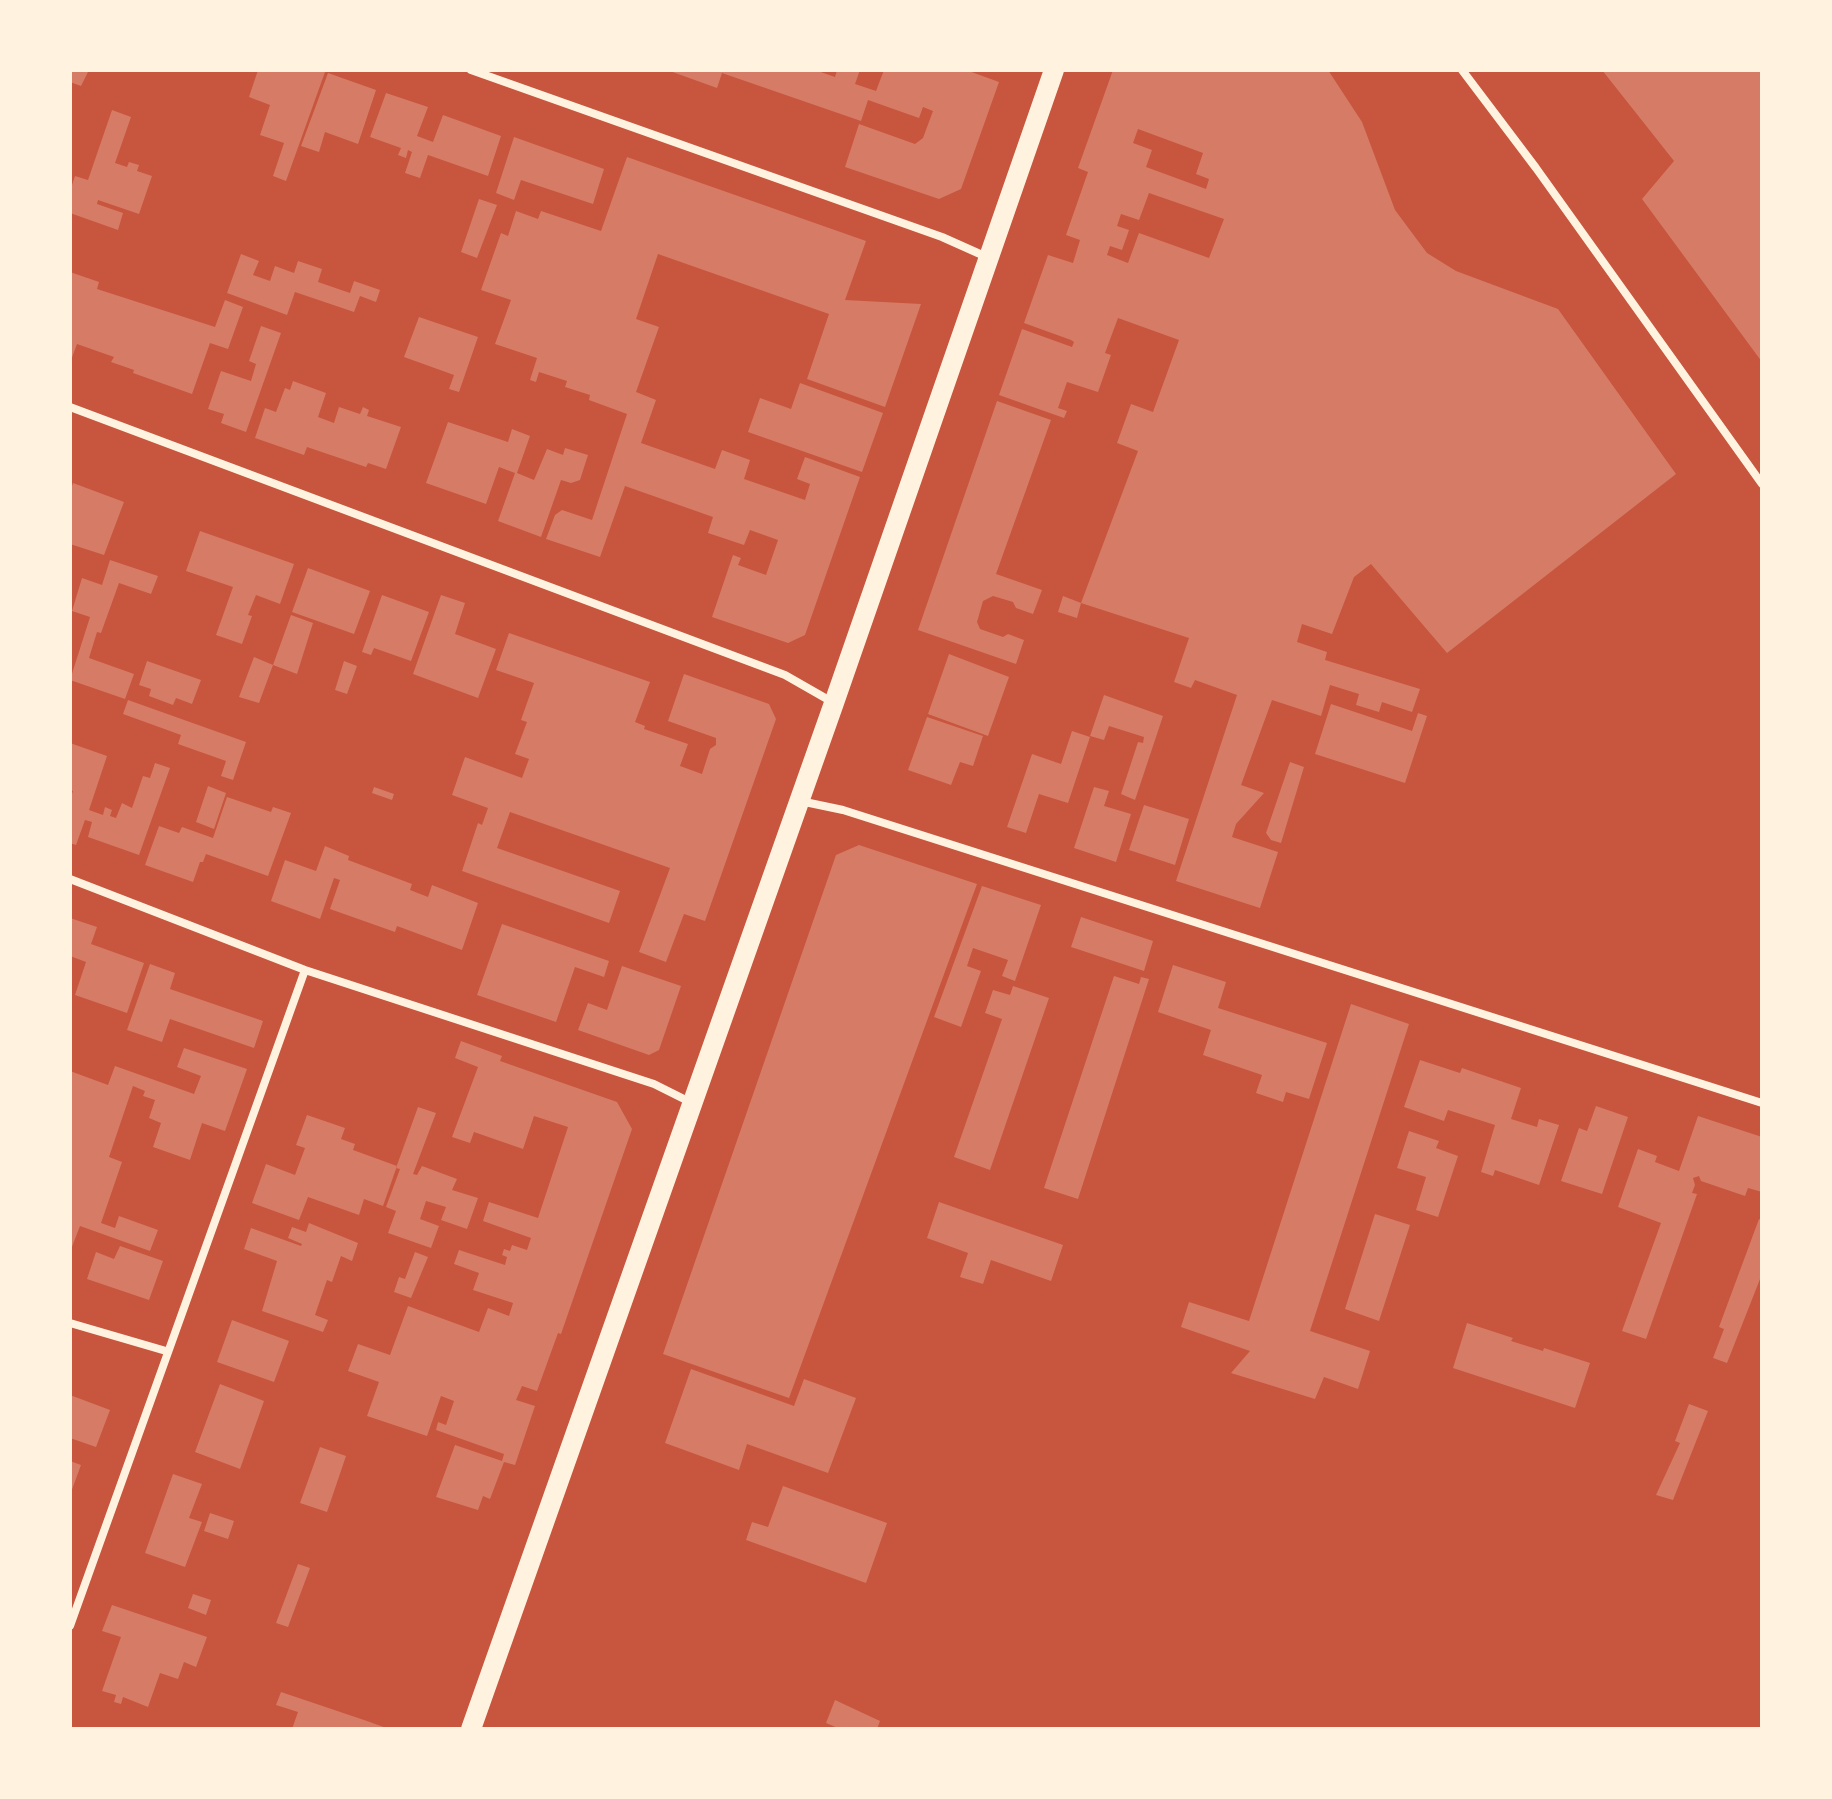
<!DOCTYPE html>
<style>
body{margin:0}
#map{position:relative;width:1832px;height:1799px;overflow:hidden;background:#c8553d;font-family:Ubuntu,sans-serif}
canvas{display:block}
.frame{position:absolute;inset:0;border:72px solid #fff3e0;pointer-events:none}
</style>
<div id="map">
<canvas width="1832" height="1799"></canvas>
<div class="frame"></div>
</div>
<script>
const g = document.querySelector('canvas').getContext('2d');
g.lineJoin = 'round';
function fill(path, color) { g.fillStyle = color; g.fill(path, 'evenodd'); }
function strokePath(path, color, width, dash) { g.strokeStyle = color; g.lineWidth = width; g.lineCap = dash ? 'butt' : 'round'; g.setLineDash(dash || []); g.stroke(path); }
fill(new Path2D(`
 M70,70h19l-8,16 -11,-4z
 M258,70l67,2 -39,109 -13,-5 11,-33 -24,-8 10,-30 -21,-8z
 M667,70h148l20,7 2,-7h23l-5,14 21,7 8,-21h82l33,12 -38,107 -22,10 -94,-32 14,-43 56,20 8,-6 10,-27 -10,-4 -4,11 -51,-18 -7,21 -139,-48 -5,15z
 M1113,70h215l34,52 33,88 32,43 29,18 102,38 118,165 -229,179 -76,-89 -17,13 -22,57 -30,-10 -5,18 30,10 -2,8 95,29 -8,23 -30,-10 -3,10 -23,-7 3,-11 -29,-9 -9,31 -49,-16 -31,85 23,8 -28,31 -4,13 46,15 -18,56 -84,-27 61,-186 -42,-15 -4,8 -17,-6 15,-44 -108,-35 -4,15 -19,-6 5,-16 18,7 57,-152 -21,-8 14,-39 22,8 26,-72 -61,-22 -13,35 6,2 -13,37 -31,-10 -9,26 9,3 -3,7 -65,-23 23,-66 50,18 2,-5 -3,-2 -47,-17 24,-68 25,8 7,-23 -14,-5 22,-63 -10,-4zM1138,129l65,24 -7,21 13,5 -3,10 -60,-22 6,-17 -19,-7zM1149,193l75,26 -15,39 -70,-25 -11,30 -21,-8 3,-9 12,4 7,-20 -12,-4 4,-12 18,6z
 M1602,70h160v292l-120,-163 32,-38z
 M328,73l48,17 -18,54 -33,-12 -6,20 -18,-6z
 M386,93l42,14 -11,29 16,6 10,-27 58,21 -13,40 -60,-21 -8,23 -15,-5 7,-21 -4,-2 -2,8 -8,-3 3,-7 -31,-11z
 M112,110l19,7 -16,46 12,4 2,-5 10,3 -2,6 15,5 -13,38 -41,-14 -1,4 26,9 -5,17 -48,-17v-22l5,-15 13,4z
 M514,137l90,32 -11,35 -72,-24 -7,20 -18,-7z
 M627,157l239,84 -21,59 76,4 -36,103 -78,-28 22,-65 -171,-60 -22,65 23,8 -23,65 20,8 -15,43 74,26 7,-19 28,10 -6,19 61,21 5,-16 -13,-5 8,-22 55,20 -55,158 -17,8 -76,-26 21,-62 8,3 -3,7 28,10 12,-35 -28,-10 -6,15 -36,-12 5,-16 -88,-31 -25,71 -54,-18 9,-24 7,-5 30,10 35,-106 -38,-14 1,-5 -25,-8 2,-6 -28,-9 -3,10 -6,-2 7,-22 -42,-14 16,-44 -30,-10 20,-57 7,3 8,-25 22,8 3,-8 60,20z
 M479,199l18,6 -20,53 -16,-6z
 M241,254l18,7 -6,14 17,6 5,-15 19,7 4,-12 24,8 -4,13 32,11 4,-12 26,9 -4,12 -16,-6 -6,16 -59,-20 -8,23 -60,-22z
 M70,272l29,10 -2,7 118,38 10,-27 18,7 -15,42 -18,-6 -18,51 -59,-21 1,-3 -23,-8 3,-5 -37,-13 -7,19z
 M419,317l59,20 -19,55 -10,-3 5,-14 -50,-18z
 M261,326l20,7 -35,99 -25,-9 3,-9 -16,-5 13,-38 30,10 5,-17 -7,-3z
 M293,381l33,12 -8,24 16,6 5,-16 21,7 3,-7 6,3 -2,6 34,11 -15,42 -18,-6 -2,4 -59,-20 -3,8 -49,-17 10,-30 11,4 9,-24 5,2z
 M800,383l83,30 -21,59 -114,-40 12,-34 31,11z
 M997,401l54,19 -55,154 46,16 -9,24 -17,-6 -3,-6 -20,-6 -10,5 -6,21 3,7 23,8 5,-3 16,6 -8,24 -98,-34z
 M448,422l60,20 4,-13 18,7 -13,37 17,7 13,-31 16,6 2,-7 23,7 -8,25 -9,3 -10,-3 -20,57 -43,-16 17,-48 -16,-6 -13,37 -60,-21z
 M73,483l51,19 -20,53 -34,-11v-52z
 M200,531l94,33 -14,40 -24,-9 -8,20 4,1 -10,28 -26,-9 17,-48 -47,-16z
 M110,560l48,16 -7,18 -32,-11 -18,50 -4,-1 -8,26 45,16 -9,25 -55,-19 20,-63 -18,-6 10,-33 20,7z
 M308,568l62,23 -16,43 -62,-22z
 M382,595l47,17 -18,49 -37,-13 -3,7 -9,-3z
 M441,595l24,8 -10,31 41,15 -18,49 -65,-24z
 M291,615l22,8 -16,51 -24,-9z
 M509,633l141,49 -15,40 10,4 -1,3 44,15 -8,22 22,8 8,-25 6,-4v-7l-48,-17 16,-47 85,30 7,15 -71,202 -21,-7 -18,48 -27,-10 31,-84 -160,-56 -13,36 123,43 -11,32 -147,-52 16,-48 4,2 6,-17 -36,-13 13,-38 57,21 7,-19 -14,-5 12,-32 -6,-2 13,-37 -38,-13z
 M949,654l60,23 -21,59 -60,-22z
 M254,657l19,8 -14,38 -20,-6z
 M147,661l54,19 -9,24 -16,-6 -3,7 -24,-9 2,-7 -12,-4z
 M344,661l13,5 -10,28 -12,-4z
 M1104,695l59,21 -28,84 -14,-6 17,-52 5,1 1,-6 -35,-11 -5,14 -14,-4z
 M128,700l118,42 -13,38 -12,-4 5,-15 -48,-17 3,-9 -58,-21z
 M1331,704l81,27 6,-18 9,3 -22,67 -90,-29z
 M927,717l56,19 -10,30 -13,-4 -9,23 -43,-15z
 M1072,731l18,6 -22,66 -29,-9 -13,39 -19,-6 25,-73 29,10z
 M70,743l37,13 -18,54 14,5 2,-8 7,3 -2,6 6,2 6,-15 10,5 11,-32 7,2 5,-15 15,5 -31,87 -51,-18 4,-15 -7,-2 -9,25 -6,-2v-44l3,-8 -3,-1z
 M1290,762l14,5 -23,76 -10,-3 -5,-7z
 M208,786l18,7 -12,36 -18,-7z
 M374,787l20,7 -2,6 -20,-7z
 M1094,787l15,4 -5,15 27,8 -15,48 -42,-14z
 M227,797l44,15 2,-5 18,6 -23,63 -62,-22 -3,8h-3l-7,20 -48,-17 14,-39 20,7 3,-6 31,11z
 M1144,805l45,14 -14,46 -46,-15z
 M859,845l118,39 -188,514 -126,-44 173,-499z
 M325,846l24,10 -1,4 64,24 -2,6 18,7 4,-12 46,18 -16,47 -65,-24 -2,6 -65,-23 10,-29 -6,-2 -14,41 -49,-18 14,-41 31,11z
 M982,886l59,19 -26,76 -13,-5 6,-16 -35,-12 -6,18 14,5 -20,56 -27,-10z
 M1081,917l72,24 -9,30 -73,-24z
 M70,918l27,9 -6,17 53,19 -17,50 -52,-18 11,-33 -16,-6z
 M502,924l107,37 -5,16 -29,-10 -19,55 -79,-27z
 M150,964l25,9 -5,16 93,32 -9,27 -84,-29 -8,23 -35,-12z
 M1173,965l53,17 -8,26 109,35 -18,56 -23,-7 -3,10 -27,-9 6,-18 -59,-20 8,-25 -53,-18z
 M622,966l59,20 -22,64 -10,5 -71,-25 10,-27 19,7z
 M1114,976l25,8 2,-7 8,2 -71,220 -34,-11z
 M1013,986l36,12 -59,172 -36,-13 48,-138 -17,-6 8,-23 17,5z
 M1351,1004l58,20 -99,307 60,20 -12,38 -34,-12 -9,22 -84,-26 19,-22 -69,-24 8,-25 60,19z
 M461,1041l41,15 -2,5 117,41 15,27 -71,205 -3,-1 -21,58 -15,-5 -6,14 19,6 -20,59 -11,-3 -14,37 -7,-3 -5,14 -42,-13 19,-52 47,16 2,-7 -68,-24 2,-8 8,3 8,-24 -13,-5 -14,40 -60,-20 12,-34 -31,-11 10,-27 32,11 18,-49 71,26 9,-24 21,8 4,-13 -40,-13 6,-17 -25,-9 5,-14 46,15 2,-8 -5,-2 2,-6 6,2 2,-6 15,5 4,-12 -48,-17 6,-19 49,16 30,-91 -34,-11 -11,33 -49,-17 -4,11 -18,-6 26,-70 -23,-9z
 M184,1048l63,21 -22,62 -23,-8 -12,37 -37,-13 8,-24 -12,-5 6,-18 -12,-4 2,-5 -12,-5 -24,71 13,5 -21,61 14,5 4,-12 39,14 -8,21 -70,-25 -10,26v-181l38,14 7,-19 79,28 7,-18 -24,-9z
 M1420,1060l40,13 2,-5 59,20 -10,31 26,8 2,-8 20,6 -20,60 -44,-15 -2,6 -12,-4 14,-47 -47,-15 -4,11 -40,-14z
 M1596,1106l32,11 -26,77 -41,-13 18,-53 8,3z
 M418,1107l18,6 -23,61 4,1 5,-9 35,13 -5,11 26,8 -11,31 -26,-9 5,-13 -20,-6 -6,18 19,7 -8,22 -43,-15 8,-22 -10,-4 14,-38 -4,-1z
 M307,1115l38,13 -4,11 14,5 -2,6 44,16 -14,40 -19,-7 -5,16 -51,-18 -9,23 -47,-17 14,-39 29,11 10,-27 -9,-3z
 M1698,1116l64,21v55l-14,-4 -3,8 -44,-15 -2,-5 -6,2 2,7 -3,8 5,1 -51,145 -24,-8 39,-108 -43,-16 20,-58 19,7 -2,6 24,9z
 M1409,1131l30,10 -3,7 22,8 -20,61 -22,-7 10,-33 -29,-9z
 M939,1202l124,43 -12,36 -60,-21 -8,24 -23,-7 8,-24 -41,-15z
 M1375,1214l35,11 -31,96 -34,-12z
 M1759,1219l3,1v54l-35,89 -14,-5 11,-29 -5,-2z
 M309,1223l49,20 -6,18 -11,-5 -9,26 -5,-2 -12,35 13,5 -5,12 -61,-21 15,-50 -33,-12 7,-21 50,18 1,-2 -14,-6 4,-11 14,5z
 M120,1246l43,15 -14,39 -62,-21 9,-27 18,7z
 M415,1252l13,5 -17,41 -17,-6 5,-15 6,2z
 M232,1320l57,21 -15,41 -57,-20z
 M1467,1323l46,15 -2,3 32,10 1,-3 46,15 -15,45 -122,-40z
 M691,1369l103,37 10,-27 52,19 -28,75 -81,-29 -8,26 -74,-27z
 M220,1384l44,17 -24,68 -45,-17z
 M70,1395l40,15 -14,37 -26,-9z
 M1689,1404l19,7 -35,89 -17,-5 24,-52 -5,-2z
 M320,1447l26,9 -19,56 -27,-9z
 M70,1461l11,4 -11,30z
 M173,1474l29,10 -13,34 13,4 -17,45 -40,-14z
 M783,1486l104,37 -21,60 -120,-43 6,-18 16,5z
 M210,1513l24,8 -6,18 -24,-8z
 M298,1564l12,4 -22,59 -12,-4z
 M193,1594l18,6 -5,15 -18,-7z
 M112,1605l95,32 -11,30 -12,-5 -6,17 -18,-6 -12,34 -25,-10 -2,7 -7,-2 2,-7 -14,-4 19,-54 -19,-6z
 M281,1692l86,29 22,8h-97l6,-17 -22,-7z
 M835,1700l45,21 -3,8h-37l-14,-6z`), '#d67c66');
strokePath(new Path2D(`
 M471,70l471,167 47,21
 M1462,70l74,98 226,316
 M70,407l715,268 49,28
 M800,801l43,9 919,293
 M70,879l235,91 349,114 36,18
 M70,1323l96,28
 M70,1626l235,-656`), '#fff3e0', 8);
strokePath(new Path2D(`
 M471,1729l363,-1026 220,-633`), '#fff3e0', 20);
</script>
